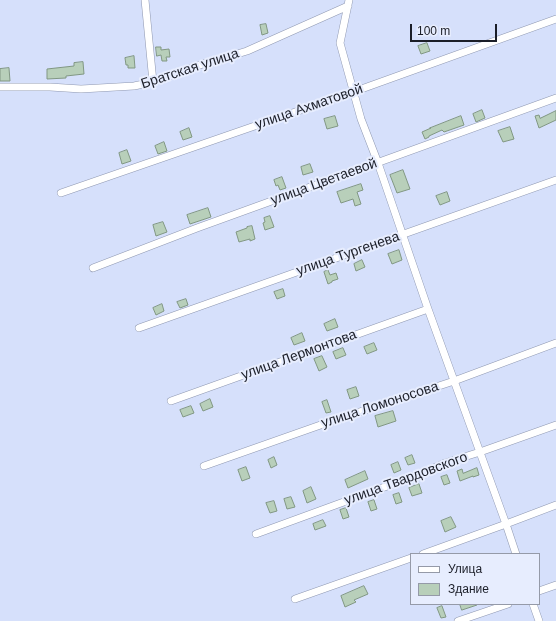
<!DOCTYPE html>
<meta charset="utf-8">
<style>
body{margin:0}
#map{position:relative;width:556px;height:621px;overflow:hidden;background:#d6e0fb;font-family:Arial,sans-serif}
canvas{display:block}
.legend{position:absolute;left:410px;top:553px;width:130px;height:52px;box-sizing:border-box;background:#e7edfe;border:1px solid #959aa8;margin:0;padding:5px 7px;list-style:none;font-size:12px;color:#1b1e28}
.legend li{display:flex;align-items:center;gap:8px;height:20px}
.legend b{width:20px;border:1px solid #959aa8}
.scale{position:absolute;left:410px;top:24px;width:87px;height:18px;box-sizing:border-box;border:2px solid #1b1e28;border-top:0;padding-left:5px;font-size:12px;line-height:14px;white-space:nowrap;color:#1b1e28;-webkit-text-stroke:3px #e7edfe;paint-order:stroke}
</style>
<div id="map">
<canvas width="556" height="621"></canvas>
<ul class="legend">
<li><b style="height:5px;background:#fff"></b>Улица</li>
<li><b style="height:11px;background:#b8cfba"></b>Здание</li>
</ul>
<div class="scale">100 m</div>
</div>
<script>
const g = document.querySelector('canvas').getContext('2d');
g.lineJoin = 'round';
function fill(path, color) { g.fillStyle = color; g.fill(path, 'evenodd'); }
function strokePath(path, color, width, dash) { g.strokeStyle = color; g.lineWidth = width; g.lineCap = dash ? 'butt' : 'round'; g.setLineDash(dash || []); g.stroke(path); }
function label(font, color, halo, rows, align = 'center') {
  g.font = font + ' Arial,sans-serif'; g.lineWidth = 4; g.setLineDash([]); g.textBaseline = 'middle'; g.strokeStyle = halo; g.fillStyle = color; for (const [text, x, y, turn = 0] of rows) {
    g.save(); g.translate(x, y); g.rotate((+turn || 0) * Math.PI / 180); g.textAlign = isNaN(turn) ? turn : align; if (halo) g.strokeText(text, 0, 0); g.fillText(text, 0, 0); g.restore();
  }
}
const building = new Path2D(`
 M266,24l2,9 -6,2 -2,-10z
 M427,43l3,8 -9,3 -3,-8z
 M156,47h5v3l8,-1 1,8h-4l1,4h-5l-1,-6 -4,1z
 M134,56l1,12h-7v-3h-2l-1,-7z
 M83,62l1,12 -18,2v2l-19,1v-10l27,-3v-3z
 M9,68l1,13h-10v-12z
 M482,110l3,8 -9,4 -3,-8z
 M556,111v9l-17,8 -4,-12 4,-1 1,3z
 M335,116l3,10 -11,3 -3,-10z
 M461,116l3,9 -20,7 -2,-2 -13,6v1l-4,2 -3,-7 9,-4h-1z
 M510,127l4,12 -11,3 -5,-11z
 M189,128l3,9 -9,3 -3,-8z
 M164,142l3,9 -9,3 -3,-8z
 M127,150l4,11 -9,3 -3,-11z
 M310,164l3,8 -10,3 -2,-8z
 M403,170l7,19 -13,4 -7,-18z
 M282,177l4,11 -6,2 -2,-5 -2,1 -2,-6z
 M361,184l2,6 -6,2 4,12 -6,2 -2,-7 -12,4 -4,-11z
 M447,192l3,9 -10,4 -4,-9z
 M208,208l3,9 -21,7 -3,-9z
 M270,216l4,11 -9,3 -2,-7 2,-1 -1,-4z
 M163,222l4,10 -11,4 -3,-11z
 M252,226l3,13 -5,2v-2l-11,3 -3,-10 11,-4v-1z
 M399,250l3,10 -10,4 -4,-10z
 M362,260l3,7 -9,4 -2,-7z
 M328,270l2,5 6,-2 2,6 -6,2v1l-4,2 -4,-12z
 M283,289l2,7 -8,3 -3,-7z
 M186,299l2,6 -8,3 -3,-6z
 M162,304l2,7 -8,4 -3,-7z
 M335,319l3,8 -11,4 -3,-7z
 M302,333l3,8 -11,4 -3,-7z
 M374,343l3,7 -10,4 -3,-7z
 M343,348l3,7 -10,4 -3,-7z
 M322,356l5,11 -8,4 -5,-12z
 M356,387l3,9 -9,3 -3,-9z
 M210,399l3,8 -10,4 -3,-7z
 M327,400l4,12 -5,1 -4,-11z
 M191,406l3,7 -11,4 -3,-7z
 M393,411l3,10 -18,6 -3,-11z
 M412,455l3,8 -7,2 -3,-7z
 M274,457l3,8 -6,3 -3,-8z
 M398,462l3,8 -7,3 -3,-8z
 M246,467l4,11 -8,3 -4,-11z
 M477,468l2,7 -6,2v-1l-13,5 -3,-10 5,-2 1,4z
 M365,471l3,8 -20,9 -3,-8z
 M447,475l3,8 -6,2 -3,-8z
 M419,484l3,9 -10,3 -3,-8z
 M311,487l5,12 -9,4 -4,-12z
 M399,493l3,9 -6,2 -3,-9z
 M291,497l4,10 -8,2 -3,-10z
 M374,500l3,9 -6,2 -3,-9z
 M274,501l3,10 -7,2 -4,-10z
 M346,508l3,9 -6,2 -3,-9z
 M451,517l5,10 -11,5 -4,-11z
 M323,520l3,6 -11,4 -2,-6z
 M364,586l4,8 -14,6 2,2 -11,5 -4,-11z
 M460,604h17v1l-15,5z
 M442,606l4,11 -5,1 -4,-10z`);
fill(building, '#b8cfba');
strokePath(building, '#819783', 1);
const minor = new Path2D(`
 M145,0l8,82
 M349,0l-9,43 21,76 17,44 50,146 78,215 10,30
 M0,87h50l31,2 53,-3 19,-4 58,-21 13,-3 23,-7 101,-45
 M61,193l292,-101 203,-73
 M93,268l104,-40 359,-130
 M139,328c139,-50 278,-98 417,-148
 M171,401l257,-92
 M204,466l125,-44 125,-41 102,-38
 M256,534l167,-61 22,-10 35,-11 76,-27
 M423,554l83,-30 50,-19
 M539,591l17,-6
 M295,599l116,-41
 M533,604l6,17
 M458,621l50,-17`);
strokePath(minor, '#8f98b1', 8);
strokePath(minor, '#fff', 7);
label('14px', '#1b1e28', '#e7edfe', [
 ["Братская улица",190,69,-18],
 ["улица Ахматовой",309,107,-19],
 ["улица Цветаевой",324,182,-20],
 ["улица Тургенева",348,254,-19],
 ["улица Лермонтова",299,355,-20],
 ["улица Ломоносова",380,405,-18],
 ["улица Твардовского",406,479,-20]
]);
</script>
